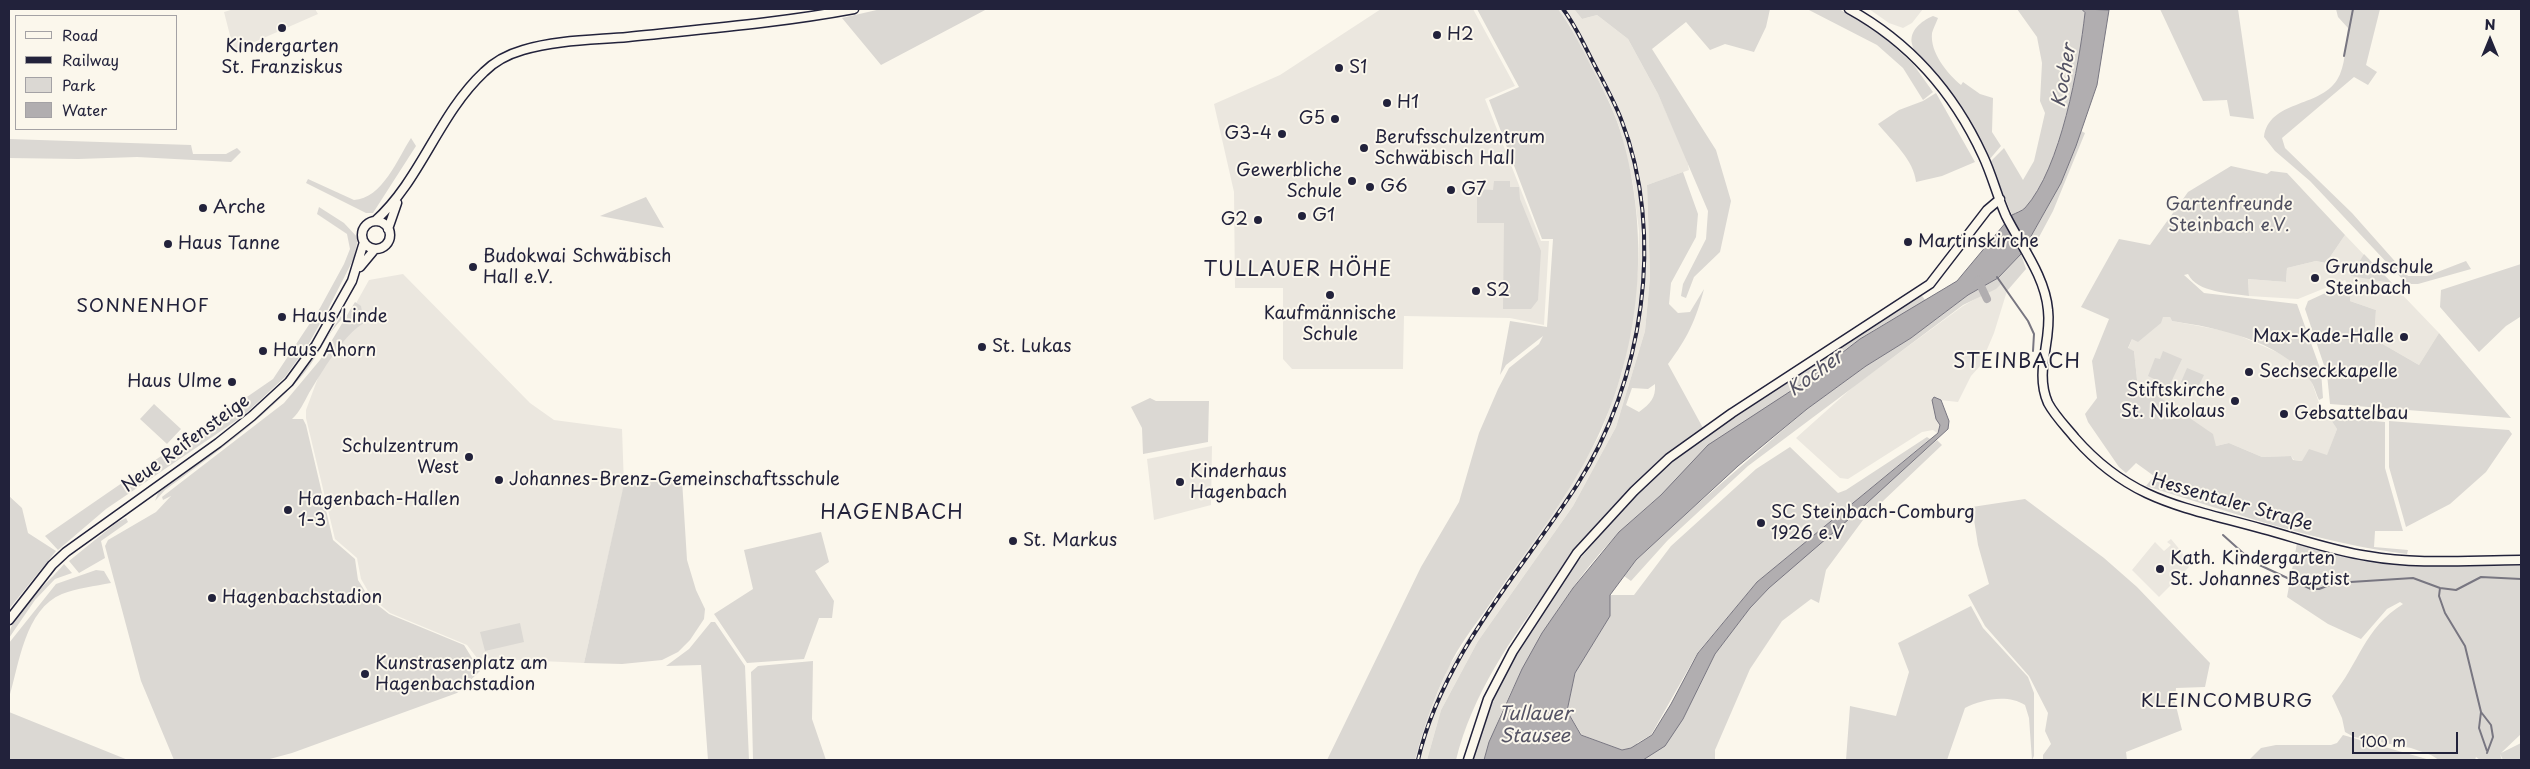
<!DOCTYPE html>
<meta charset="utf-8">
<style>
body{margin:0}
#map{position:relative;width:2530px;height:769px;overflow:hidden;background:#fbf7ec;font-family:"Playpen Sans",sans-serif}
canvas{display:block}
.frame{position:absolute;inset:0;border:10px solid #22223b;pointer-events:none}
.legend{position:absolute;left:15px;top:15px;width:162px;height:115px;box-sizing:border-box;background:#fbf7ec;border:1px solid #a4a2a5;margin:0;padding:6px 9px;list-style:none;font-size:15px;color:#22223b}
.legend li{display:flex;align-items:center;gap:10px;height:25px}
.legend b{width:25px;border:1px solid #a4a2a5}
.north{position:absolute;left:2465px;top:15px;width:50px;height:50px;-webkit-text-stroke:4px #fbf7ec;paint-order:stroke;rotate:0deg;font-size:14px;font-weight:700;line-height:20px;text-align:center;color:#22223b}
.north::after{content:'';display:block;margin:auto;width:18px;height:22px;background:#22223b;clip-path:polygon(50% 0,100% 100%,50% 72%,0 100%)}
.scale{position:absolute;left:2352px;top:732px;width:106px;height:22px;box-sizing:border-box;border:2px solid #22223b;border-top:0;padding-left:6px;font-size:15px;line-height:18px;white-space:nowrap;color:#22223b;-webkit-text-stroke:4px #fbf7ec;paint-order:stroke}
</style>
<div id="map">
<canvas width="2530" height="769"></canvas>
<div class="frame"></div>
<ul class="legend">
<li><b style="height:6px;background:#fbf7ec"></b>Road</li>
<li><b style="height:6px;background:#22223b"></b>Railway</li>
<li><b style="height:14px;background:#dbd8d3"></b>Park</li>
<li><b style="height:14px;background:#b1aeb0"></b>Water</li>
</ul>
<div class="north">N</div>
<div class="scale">100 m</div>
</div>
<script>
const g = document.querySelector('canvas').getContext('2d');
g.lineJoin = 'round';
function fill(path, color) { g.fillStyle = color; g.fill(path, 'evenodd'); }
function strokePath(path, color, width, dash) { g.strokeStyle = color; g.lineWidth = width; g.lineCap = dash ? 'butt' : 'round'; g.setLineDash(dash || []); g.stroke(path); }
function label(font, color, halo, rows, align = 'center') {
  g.font = font + ' "Playpen Sans",sans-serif'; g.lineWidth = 4; g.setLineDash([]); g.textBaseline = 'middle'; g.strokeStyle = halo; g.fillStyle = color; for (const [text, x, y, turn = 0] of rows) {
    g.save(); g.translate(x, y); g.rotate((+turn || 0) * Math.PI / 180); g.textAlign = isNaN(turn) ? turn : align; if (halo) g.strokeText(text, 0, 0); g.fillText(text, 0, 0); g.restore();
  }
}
fill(new Path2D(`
 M234,9h81l3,5 -84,37 -10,-39z
 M1381,9h92l42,77 -30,13 56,142h8l-5,84 -34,-7 -106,-2 -1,53h-111l-9,-10v-71h-48l-1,-96 -20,-88 66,-29z
 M1558,9h16l8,10 15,-4 31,24 30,55 29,65 2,11 -42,15 3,92 -5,54 -29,96 -43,79 -95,135 -37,69 -14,50h-12l9,-36 25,-58 114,-169 38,-64 21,-61 9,-43 7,-61 1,-37 -6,-47 -13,-55 -10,-26 -41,-79z
 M1869,9h54l-11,14 -9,5 -14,-5z
 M2345,235l94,98 -20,32 -45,-26 2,-29 -26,-9v-13l-5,-8 -47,19 -49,-3 -1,-17 38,3 1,-14 29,-7 10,2z
 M403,274l127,129 24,17 68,9 2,57 -40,177 -107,-5 -10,-13 -77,-32 -18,-15 -11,-19 -4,-21 -22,-19 -29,-121v-8l19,-51 44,-79z
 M2001,284l6,7 -13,42 -14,33 -9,10 -13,26 -18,-2 3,22 -6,11 -4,-3 -11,2 -74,47 -8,-1 -44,-40 58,-52 109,-80z
 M2163,317h7l2,4 59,11 57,25 23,23 13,37h5l8,12 -10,27 -24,5 -9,-1 -3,-4 -29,1 -33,-14 -13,3 -38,-34 -32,-24 -8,1 -4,-38 -6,-2 4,-10z
 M1212,446l-1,59 -57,15 -7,-61z
 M2171,539l10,12 8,16 -30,30 -27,-27 23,-28 9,9 7,-6 -4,-3z`), '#ebe7df');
fill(new Path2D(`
 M881,9h106l-106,56 -39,-47z
 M1477,9h81c13,17 23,37 33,57 11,21 22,42 29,64 34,110 20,237 -38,337 -28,50 -65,96 -97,144 -13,18 -27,36 -36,56 -15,30 -26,61 -34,93h-88l94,-193 38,-65 20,-69 19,-44 11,-21 30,-24 4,-8 -37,29 -6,10 10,-54 37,6 6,-88h-11l-53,-139 30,-13z
 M1574,9h196l-4,18 -12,25 -29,-8 -15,6 -24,-28 -34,27 64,101 15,51 -11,51 -26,25 -8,21 -5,-2 2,-12 23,-45 2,-28 -50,-117 -30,-55 -31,-24 -15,4z
 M1807,9h32l36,20 38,35 20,28 -10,8 -20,-32 -26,-23z
 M2017,9h65l3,4c-6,53 -24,154 -60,195 -3,3 -9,5 -13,7l-22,-53 14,-14 19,32 11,-19 11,-48 -5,-12 2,-38 -5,-26z
 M2160,9h78l16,110 -24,-3 -3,-16 -24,1z
 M2336,9h44l-14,56 11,7 -9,13 -14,-8 -72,61 3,10 67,65 56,63h19l39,-15 5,8 -53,15h-11l-97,-103 -35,-30 -11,-14c5,-37 55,-29 73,-57 9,-14 8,-35 11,-52l-10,-11z
 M1933,16l5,2c-2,5 -5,11 -6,15 -2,20 15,40 29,52l2,-3 17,12 13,4 -1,34 9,14 -12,14c-15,-34 -35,-64 -58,-92 -5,-7 -18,-15 -19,-24 -3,-13 9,-23 21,-28z
 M1936,93l39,69 -33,14 -26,6c-2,-22 -24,-41 -38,-58l21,-14 24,-9z
 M2081,131l4,2 -32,78 -22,41 -4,-8 34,-61z
 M411,138l5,8 -43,67h-7l-60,-30 2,-4 46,21c28,-1 44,-42 57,-62z
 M9,139l182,6 2,9h33l11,-6 4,4 -10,10 -94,-5 -59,2 -69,-1z
 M2231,166l36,8 4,-3 16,2 58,62 -19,28 -10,-2 -29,7 -1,14 -38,-3 1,17c-18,-3 -52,-3 -61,-22l-4,1 20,18 93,11 24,67 2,27 -4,2c-3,-6 -5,-16 -10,-21 -31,-39 -91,-51 -137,-58l-2,-4h-7l-2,6 -23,19 -6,-3 -4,9 6,3 4,38 8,-1 67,46 3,12 13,-3 33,14 29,-1 2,4 9,1 7,-12 18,6 10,-26 -8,-12 56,5v46l18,63h-28l-1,16 34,3 -1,4c-85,-10 -177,-42 -261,-68l8,-10 -18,-13 -10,10 -7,-6 -31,-45 -3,-8 12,-16 -5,-37 17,-42 -28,-12 38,-68 31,6 38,-53z
 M1683,172l15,42 -2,23 -25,46 -2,21 9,9 12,-1 14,-23c-8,31 -17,50 -36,75l35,64c-61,43 -108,97 -152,157 -40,53 -79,110 -95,175h-29l14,-50 37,-69 95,-135 43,-79 29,-96 5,-54 -3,-92zM1655,384c1,14 -5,20 -16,28l-13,-7 6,-17 16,1z
 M1494,181h16v6h9l1,12 21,52 -3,49 -7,9h-28l1,-86h-27v-34l16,1z
 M646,197l18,31 -64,-12z
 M319,207l25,16 14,15 -4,20 -27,53 -19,34 -23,32 -42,39 -137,93 -48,41 -13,-14 228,-157 47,-71 24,-44 6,-15 -3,-15 -30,-20z
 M2021,254l5,15 -19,22 -6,-7 -5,5 -33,16 -215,161 -80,74 -37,41 -7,-5 12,-16 27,-26 144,-125 59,-43 45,-28 57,-43 30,-17z
 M2364,254l28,29 -41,-7z
 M2521,264l-1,53 -14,9 -27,26 -39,-45 1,-17z
 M2347,283l3,5v13l26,9 -2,29 45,26 20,-32 72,85 -181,-14 -3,-30 -22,-65 3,-8z
 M1919,292l7,9c-22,12 -45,24 -66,38 -41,28 -80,62 -120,93 -40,32 -82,63 -119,99 -55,53 -115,156 -137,229h-11l21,-68 16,-29 64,-97 45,-53 54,-54 47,-34z
 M355,302l6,4 3,17c-21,12 -42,49 -55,70 -5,9 -9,19 -17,26h11l3,6 27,115 22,19 3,21 12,19 19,15 75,31 16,26 -23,22 -165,60 -26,7h-92l-33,-79 -36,-135 3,-6 48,-28 15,-16 -8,4 -1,-3 122,-94 36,-43z
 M341,316l2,2c-17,16 -26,41 -42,59 -40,44 -88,78 -136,113l-10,11 3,-8c49,-37 105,-71 144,-120 14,-18 26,-38 39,-57z
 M2163,351l19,8 -17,36 -5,-3 4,-8 -16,-8 7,-18 5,1z
 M2187,368l17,7 -7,14 -16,-7z
 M1150,398l6,3h53l-1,41 -65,12 -1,-26 -11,-21z
 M154,404l27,25 -14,15 -27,-25z
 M2389,421l120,9 3,4 -26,38 -36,32 -44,23 -17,-60z
 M1927,437l3,2 -173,143 -59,70 -47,83 -14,8 8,16 38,-40 32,-65 35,-46 19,-20 168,-148 5,5 -79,75 -37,50 -7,33 -8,-4 -29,22 -32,48 -35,81v10h-77l-7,-12 -9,2 -40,-15 -15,-24 8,-38 35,-57v-21h24l37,-49 85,-77 34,-22 48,46 8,-3z
 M682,480l5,80 9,30 9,19 -1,10 -14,21 -12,12 -16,8 -40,4 -38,-1 40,-179z
 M9,496l13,12 6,25 28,18 -47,58z
 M2025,499l79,59 33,29 73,76 -5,24 -29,1 -1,14 7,28 -56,22 1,8h-84v-5l8,-11 -6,-13 3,-18 -19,-37 -44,-50 -17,-31 21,-11 -11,-39 -6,-38z
 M126,518l2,4 -27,19 4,17 -26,15 -10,-12 47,-38z
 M821,532l8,30 -14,9 19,30 -2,17h-13l-15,41 -57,4 -33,-49 39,-25 -9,-39z
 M2297,543l62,16 84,6 78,1v168l-20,19 20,-10v17h-18l-3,-6 2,6h-22l-4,-3 -1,3h-36l-8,-5 -20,-7 -57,-11 -9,-5 -3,-14 -10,-22c27,-32 32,-68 71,-92l-3,-2 -13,7 -26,30 -33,-15 -41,-27z
 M64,564l8,9 -17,6 -20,21 -26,38c0,-25 40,-55 55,-74z
 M96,570l8,1 7,12c-16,3 -34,5 -49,11 -37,15 -43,71 -53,104v-55l47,-59z
 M1971,606l12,22 45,49 6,16v63l-2,4 -3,-42 -4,-13c-17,-11 -43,-6 -60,3l-18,52h-101l4,-54 46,10 13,-44 -11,-29z
 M711,622h4l30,44 4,94h-41l-7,-95 -35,1 23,-17z
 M520,623l4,19 -39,9 -5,-19z
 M813,661l-1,58 14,41h-73l-2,-88 7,-6z
 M9,712l119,48h-119z
 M2343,735l87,25h-181l12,-12 15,-3h55l6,-2z`), '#dbd8d3');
const water = new Path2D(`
 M2082,9l27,1 -12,75 -21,61 -15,37 -40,71 -23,24 -30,17 -57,43 -45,28 -59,43 -69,57 -102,94 -26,35v21l-35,57 -8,38 14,24 41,15 9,-2 21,-13 19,-31 27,-51 59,-71 181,-149 2,-8 -4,-6 -4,-19 2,-3 7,3 8,21 -1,8 -92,84 -87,75 -19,20 -35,46 -32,65 -18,27 -22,14h-159l5,-18 33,-73 20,-36 31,-45 46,-56 42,-37 47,-50 92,-60 60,-46 97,-58 55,-66c4,-2 10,-4 13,-7 36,-40 54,-142 60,-195z`);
fill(water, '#b1aeb0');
strokePath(water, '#787681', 1);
strokePath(new Path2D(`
 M2344,56l9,-47
 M1997,277l31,44 6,13 -1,17
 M2223,535l30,27 58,27h8l16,-6 78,-5 27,10 16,2 25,-13 40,2
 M2440,588l-1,8 6,17 20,33 16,66 10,13 2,12 -6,16
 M2481,712l-2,16 8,23`), '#787681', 2);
strokePath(new Path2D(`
 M1978,280l9,19`), '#b1aeb0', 8);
const secondary = new Path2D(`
 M1849,9c60,33 105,84 134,147 9,19 14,40 23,60 15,30 39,60 42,94 4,32 -14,61 0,93 7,13 18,24 27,35 56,64 110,69 188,91 34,9 70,22 105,27 50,9 103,4 153,4
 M375,221c46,-41 63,-106 109,-149 10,-10 25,-18 39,-22 33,-10 71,-10 105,-13 75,-8 151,-14 226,-28
 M362 235a14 14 0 1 1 28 0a14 14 0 1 1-28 0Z
 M388,229l9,-26
 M360,267l15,-18
 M9,620l43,-55 14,-13 152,-109 34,-27 37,-34 27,-37 36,-64 12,-39
 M1468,760l20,-61 25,-48 64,-98 57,-62 35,-33 63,-45 198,-129 57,-74 13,-11`);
strokePath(secondary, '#22223b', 11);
strokePath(secondary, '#fbf7ec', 8);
const rail = new Path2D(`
 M1418,760c24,-104 102,-187 159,-275 66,-103 89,-251 44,-366 -7,-18 -17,-36 -26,-53 -10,-19 -19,-40 -32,-57`);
strokePath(rail, '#22223b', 4);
strokePath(rail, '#fbf7ec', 2, [5.5]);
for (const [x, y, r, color] of [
 [282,28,5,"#22223b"],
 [1437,35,5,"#22223b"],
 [1339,68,5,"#22223b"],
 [1387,103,5,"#22223b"],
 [1335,119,5,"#22223b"],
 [1282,134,5,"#22223b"],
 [1364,148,5,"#22223b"],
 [1352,181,5,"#22223b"],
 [1370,187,5,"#22223b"],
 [1451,190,5,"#22223b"],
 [203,208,5,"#22223b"],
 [1302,216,5,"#22223b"],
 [1258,220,5,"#22223b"],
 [1908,242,5,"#22223b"],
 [168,244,5,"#22223b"],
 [473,267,5,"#22223b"],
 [2315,278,5,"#22223b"],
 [1476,291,5,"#22223b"],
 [1330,295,5,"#22223b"],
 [282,317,5,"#22223b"],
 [2404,337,5,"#22223b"],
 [982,347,5,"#22223b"],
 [263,351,5,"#22223b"],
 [2249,372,5,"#22223b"],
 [232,382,5,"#22223b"],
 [2235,401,5,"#22223b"],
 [2284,414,5,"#22223b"],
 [469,457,5,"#22223b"],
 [499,480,5,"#22223b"],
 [1180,482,5,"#22223b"],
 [288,510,5,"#22223b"],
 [1761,523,5,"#22223b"],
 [1013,541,5,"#22223b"],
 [2160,569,5,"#22223b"],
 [212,598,5,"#22223b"],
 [365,674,5,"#22223b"]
]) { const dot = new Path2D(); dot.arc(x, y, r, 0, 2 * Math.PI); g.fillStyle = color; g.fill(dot); strokePath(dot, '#fbf7ec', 2); }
label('18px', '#22223b', '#fbf7ec', [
 ["H2",1447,35],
 ["Kindergarten",282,47,"center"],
 ["St. Franziskus",282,68,"center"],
 ["S1",1349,68],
 ["H1",1397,103],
 ["G5",1325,119,"right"],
 ["G3-4",1272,134,"right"],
 ["Berufsschulzentrum",1374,138],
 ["Schwäbisch Hall",1374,159],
 ["Gewerbliche",1342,171,"right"],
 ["Schule",1342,192,"right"],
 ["G6",1380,187],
 ["G7",1461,190],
 ["Arche",213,208],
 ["G1",1312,216],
 ["G2",1248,220,"right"],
 ["Martinskirche",1918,242],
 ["Haus Tanne",178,244],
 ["Budokwai Schwäbisch",483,257],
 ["Hall e.V.",483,278],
 ["Grundschule",2325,268],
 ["Steinbach",2325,289],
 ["S2",1486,291],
 ["Kaufmännische",1330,314,"center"],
 ["Schule",1330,335,"center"],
 ["Haus Linde",292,317],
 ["Max-Kade-Halle",2394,337,"right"],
 ["St. Lukas",992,347],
 ["Haus Ahorn",273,351],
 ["Sechseckkapelle",2259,372],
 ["Haus Ulme",222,382,"right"],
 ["Stiftskirche",2225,391,"right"],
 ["St. Nikolaus",2225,412,"right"],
 ["Gebsattelbau",2294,414],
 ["Schulzentrum",459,447,"right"],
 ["West",459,468,"right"],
 ["Kinderhaus",1190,472],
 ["Hagenbach",1190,493],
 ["Johannes-Brenz-Gemeinschaftsschule",509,480],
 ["Hagenbach-Hallen",298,500],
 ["1-3",298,521],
 ["SC Steinbach-Comburg",1771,513],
 ["1926 e.V",1771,534],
 ["St. Markus",1023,541],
 ["Kath. Kindergarten",2170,559],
 ["St. Johannes Baptist",2170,580],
 ["Hagenbachstadion",222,598],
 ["Kunstrasenplatz am",375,664],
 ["Hagenbachstadion",375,685]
], 'left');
label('18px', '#505061', '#fbf7ec', [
 ["Gartenfreunde",2229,205],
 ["Steinbach e.V.",2229,226]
]);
label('18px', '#22223b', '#fbf7ec', [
 ["Neue Reifensteige",186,444,-36],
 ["Hessentaler Straße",2232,503,16]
]);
label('italic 19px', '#545364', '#fbf7ec', [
 ["Kocher",2065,76,-80],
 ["Kocher",1816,374,-36],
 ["Tullauer",1535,715],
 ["Stausee",1535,737]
]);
g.letterSpacing = '1px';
label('19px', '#22223b', '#fbf7ec', [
 ["SONNENHOF",143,307],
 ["KLEINCOMBURG",2227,702]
]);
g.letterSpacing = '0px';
g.letterSpacing = '1px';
label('20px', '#22223b', '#fbf7ec', [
 ["TULLAUER HÖHE",1298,270],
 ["STEINBACH",2017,362],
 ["HAGENBACH",892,513]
]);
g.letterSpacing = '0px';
</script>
